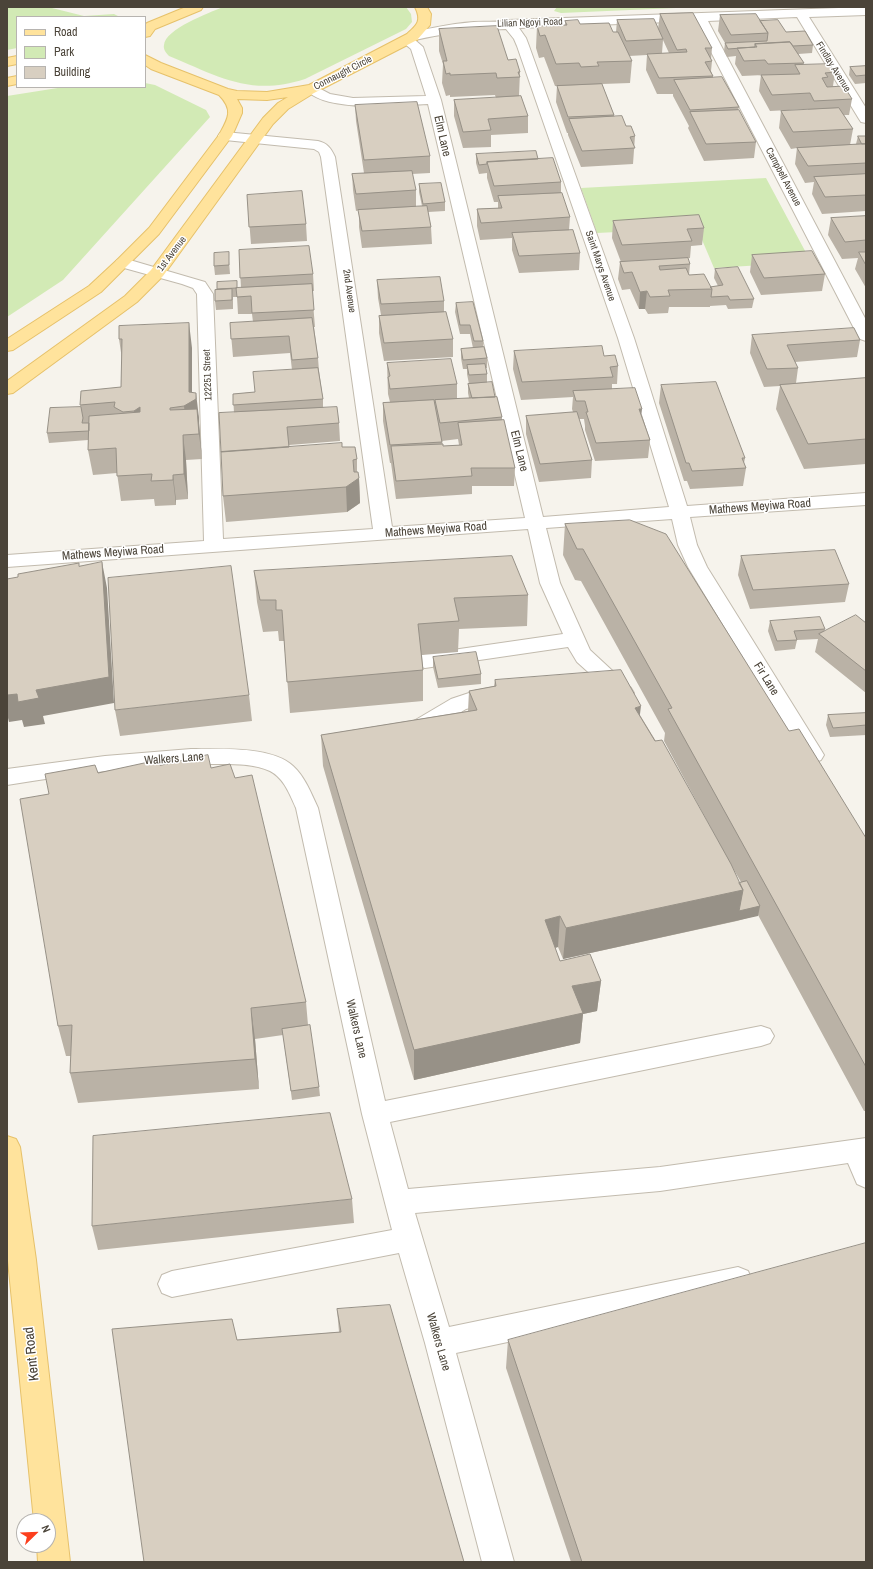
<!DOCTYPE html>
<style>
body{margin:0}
#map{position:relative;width:873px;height:1569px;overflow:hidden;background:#f6f3ec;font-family:"Archivo Narrow",sans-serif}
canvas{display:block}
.frame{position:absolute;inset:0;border:8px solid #4b4439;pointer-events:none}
.legend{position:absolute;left:16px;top:16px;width:130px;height:72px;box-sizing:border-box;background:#fff;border:1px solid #b7b4b0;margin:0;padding:5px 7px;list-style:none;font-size:12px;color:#4b4439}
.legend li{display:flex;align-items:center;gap:8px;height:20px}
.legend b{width:20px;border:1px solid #b7b4b0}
.north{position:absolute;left:16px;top:1513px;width:40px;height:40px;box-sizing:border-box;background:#fff;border:1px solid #b7b4b0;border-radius:50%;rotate:67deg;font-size:11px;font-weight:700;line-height:16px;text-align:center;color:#4b4439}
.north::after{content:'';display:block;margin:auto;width:14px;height:18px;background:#fc3f1d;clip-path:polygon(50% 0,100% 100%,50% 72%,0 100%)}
</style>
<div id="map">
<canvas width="873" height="1569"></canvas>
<div class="frame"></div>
<ul class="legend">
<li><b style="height:5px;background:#ffe39c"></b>Road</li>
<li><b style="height:11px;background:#d2eab5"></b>Park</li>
<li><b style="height:11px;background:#d8cfc1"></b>Building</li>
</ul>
<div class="north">N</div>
</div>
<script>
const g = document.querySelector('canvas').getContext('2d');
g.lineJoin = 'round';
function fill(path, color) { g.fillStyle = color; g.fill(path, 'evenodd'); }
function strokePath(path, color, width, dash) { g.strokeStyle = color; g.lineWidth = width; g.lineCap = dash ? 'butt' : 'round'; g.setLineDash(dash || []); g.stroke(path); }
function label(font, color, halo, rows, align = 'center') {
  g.font = font + ' "Archivo Narrow",sans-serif'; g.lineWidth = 3; g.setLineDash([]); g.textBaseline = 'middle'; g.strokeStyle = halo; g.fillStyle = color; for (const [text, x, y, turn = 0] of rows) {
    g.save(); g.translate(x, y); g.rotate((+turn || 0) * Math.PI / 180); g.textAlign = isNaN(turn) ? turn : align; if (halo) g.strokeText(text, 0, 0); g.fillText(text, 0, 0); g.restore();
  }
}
fill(new Path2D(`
 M7,7h41l36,9 30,-2 6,3h-103v31l-10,2z
 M223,7h183l5,7 1,8 -6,7 -101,50c-55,18 -87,-3 -136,-23 -3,-3 -6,-7 -5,-11 1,-16 45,-32 59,-38z
 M557,7h142l-138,6 -7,-2z
 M145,83l10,2 51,25 4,7 -147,163 -56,37v-221l57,-9h81z
 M766,178l45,84 -97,6 -17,-40 -100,5 -16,-45z`), '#d2eab5');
const minor = new Path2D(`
 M866,7v8l-57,2 57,91v15l-5,-1 -2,-3 -62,-102 -89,4 158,299v21l-6,-2 -2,-3 -163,-315 -176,7 7,10 3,8 105,292 53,168 179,-13v12l-176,12 7,28 10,22 114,183 3,5 -3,5 -8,3 -8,-3 -117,-193 -10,-22 -6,-26 -126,9 14,55 30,67 41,38 3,5 -3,5 -7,2 -7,-2 -40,-36 -9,-15 -143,21 -7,-2 -3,-5 3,-5 7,-2 138,-20 -23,-51 -12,-54 -521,38v-12l197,-14 -7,-247 -4,-6 -11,-4 -65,-18 -2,-3 2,-3 6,-2 82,24 8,12 10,245 150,-10 -52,-372 -2,-5 -5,-3 -89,-9 -5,-1 -2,-3 2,-3 5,-1 93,9c9,2 13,7 17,16l57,370 133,-9 -97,-414c-27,1 -105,9 -122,-15l2,-3 5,-1 17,9 23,4 73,-2 -15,-47 -11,-9c6,-10 60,-17 74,-18 12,-1 24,1 35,-2zM506,29l8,10 3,7 101,292 51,169 -126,10 -102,-417 -18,-53 -8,-7c30,-7 60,-10 91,-11z
 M498,687l7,2 3,5 -3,5 -39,10 -43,26 -8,2 -8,-2 -3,-5 3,-5 44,-26 24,-8z
 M191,749c27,0 81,-3 102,17 12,11 18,27 25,42l67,293 376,-75 9,3 4,7 -4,7 -9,3 -371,76 18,67 252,-22 206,-29v50l-9,-4 -9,-21 -188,28 -245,22 34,114 289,-60 10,4 4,9 -4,9 -10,4 -282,60 58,209h-32l-57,-219 -26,-90 -227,44 -10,-4 -4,-9 4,-9 10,-4 220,-41 -30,-116 -66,-306c-6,-13 -12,-30 -26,-37 -17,-8 -41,-7 -60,-7 -68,1 -136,10 -203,21v-16l98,-13z`);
const major = new Path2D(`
 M186,7h17l-2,3 -46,19 -5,7 -5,1v-12l2,-2z
 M415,7h12l4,7 -1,11 -13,15 -103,53 -26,16 -15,15 -110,152 -26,26 -124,91 -6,1v-13l118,-85 26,-26 112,-152 15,-15 10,-6 -21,3 -30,-1 5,9v5l-10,23 -73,98 -58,58 -88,58 -6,1v-12l82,-53 28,-26 32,-32 70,-93c9,-16 15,-25 0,-40l-68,-26 -6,-4v-10l16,8 67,26 9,2 30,1 42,-7 98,-51c10,-9 15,-13 8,-27z
 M17,56v8l-10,2v-8z
 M17,76v8l-10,2v-8z
 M7,1136l9,3 4,8 16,113 34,302h-32l-1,-17h11v-24h-14l-27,-270z`);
strokePath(minor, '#c2bbae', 2);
strokePath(major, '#e6c16a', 2);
fill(minor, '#fff');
fill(major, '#ffe39c');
fill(new Path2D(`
 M660,14l52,34 -1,11 1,2 -1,10 2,5v2l26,29 -1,3 18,32 -2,16 -50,3 -16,-33 1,-2 -16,-30v-2h-16l-11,-24 1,-15 -18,1 3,5 -2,22 -28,1 12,31v1l12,10 9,10 -2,28 -52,3 -13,-32v-2h-1l-11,-31 1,-16h-2l-11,-29 -5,1 -3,-10 1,-22 28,-1v-4l48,11h3l1,-12 41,9zM663,40l6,13h-7z
 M720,15l40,6 53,24 -1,8 -14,1 6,9 -1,2 32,7 -2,14 19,13 -3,16h-5l9,14 -3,16 6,-1 2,-8h8v75l-44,3 -10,-20 2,-12 -9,1 -10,-19 2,-16 -6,1 -12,-21 2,-17 27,-1v-1l-38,2 -11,-20 2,-16h2l-21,1 -7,-12 1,-8 -9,1 -3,-6 1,-8 -7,-12z
 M439,29l69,31 12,12 -1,24 9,20v17l-37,2v12l-28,1 -9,-32v-16l42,-2 -1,-3 -45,2v-2l-4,1 -4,-13 1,-19 -4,-13z
 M866,66v17l-11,1 -6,-9 1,-8z
 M355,105l75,51v17l-18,1 4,16v17l6,-1 -3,-14v-8l26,18v9l-17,1 3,15 1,17 -70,4 -3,-21v-17l-3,1 -3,-21 -1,-16 12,-1 -8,-52z
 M476,154l62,5 23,23v12l9,23 -1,13 11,23 -1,17 -60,3 -7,-23v-12l-32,2 -3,-14v-17l21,-1v-6h-4l-7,-24v-5l-8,1 -3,-11z
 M247,195l59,29 1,17 -56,3z
 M866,216v72l-11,-19 3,-11 -16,1 -14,-24 3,-17z
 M613,221l91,7 -2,17 -11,1 -1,12 -69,4 -9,-24z
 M239,250l74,24 1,17h-2l3,36h-1l4,31 1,13 4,28v8l16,16 1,18 -51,4v2h53l15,12v13l2,6 1,25 -13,9 -121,10 -3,-26 11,-83 -1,-19 22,-2 37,-22 -2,-17 -57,4 -3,-34 23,-1 -1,-8h-14l-1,-17h-4v12l-17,1 -1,-9 2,-11v-8l21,6h3z
 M752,255l73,19 -3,17 -61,4 -11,-23z
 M229,261l1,13 -15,1 -1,-9z
 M620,262l70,2 -1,11 21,12 8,-1 -4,-8 1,-9 39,30 -2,9 -24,1 -2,-4 -16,1v1h-41l-1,6 -20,1 -3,-5h-6l-9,-20 -8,1 -4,-11z
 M377,280l67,21v11l9,27v18l-69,4 -5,-28v-17l2,-1 -3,-17z
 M456,303l27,38v6l4,11v10h-1l1,6v9l8,14 7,20v4l13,47 -1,18h-42v8l-76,5 -5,-36h-1l-7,-42v-18l7,-1 -2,-8 -1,-31 70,21v15l12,-1 -1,-5v-9h1l-2,-10v-5h-4l-2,-11v-9l12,-1 -3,-14h-10l-5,-22zM458,439l1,6 -16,1 -1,-5z
 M119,326l73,22v44l7,26v5l3,36 -16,1 2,39 -12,1v5l-21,1 -1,-7 -33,2 -4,-28 -24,2 -5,-25v-10l-39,3 -2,-10 34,-26 -1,-2 41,-18 1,-28 -3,-20z
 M752,335l108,5 -3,17 -62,5 3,6 -2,15 70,-5v86l-62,5 -28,-60 4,-23 -16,1 -14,-34z
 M514,351l90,5 14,10 -1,18h-5v5l30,26 8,25 -2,18 -53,3 -10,-31v-4l-1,-7h-5l13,41 -1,18 -52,4 -13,-48v-18l47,-4 -1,-3 1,-12 -52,3 -8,-31z
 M661,385l84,73 -1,5 2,5 -3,18 -53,3 -3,-8h-3l-25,-78z
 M565,524l224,207 77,107v273h-2l-106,-196 -21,6 -174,38 -5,-12 -3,1 5,13 41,20 -4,30 -14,3 -3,29 -166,37 -91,-314 -2,-31 147,-24 1,-20 25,-5 1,-6 145,35 86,141 -62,-115 1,-8 -84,-152 -6,-1 -12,-25zM731,865l10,17 -2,1z
 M741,556l108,28 -4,18 -95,7 -12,-34z
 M254,571l274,24 -1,31 -68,3 -1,23 -36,3 1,15v31l-133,12 -6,-72h-5l-1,-10 -15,1 -6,-30z
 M770,621l55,8 -1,2 42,-8v70l-51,-41 3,-13 -21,1 -2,9 -20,2 -7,-20z
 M433,657l48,17v10l-43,4 -5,-21z
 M249,695l3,26 -132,15 -5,-26z
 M866,713v22l-36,2 -4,-12 2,-10z
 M160,765l51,3 95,234 2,23 11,62 1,9 -28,4 -9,-65 -28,4 4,50 -181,14 -8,-30 1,-17h-5l-8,-30 -9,-232 49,-21z
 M352,1199l2,24 -256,27 -6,-24z
 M337,1309l127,253 -227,-222 102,-8z
 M508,1340l358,222h-295l-65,-194z`), '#bab2a6');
fill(new Path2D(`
 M647,291l-2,18h-6l1,-17z
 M189,323l3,25v53l4,-8 3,25v5l3,36 -3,-25 -12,-3 -3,-25 5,-14z
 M140,407l3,25 -5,4 -4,-25z
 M639,409h3l-2,18z
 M183,435l3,25 2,39 -4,-25z
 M173,475l3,25v5l-3,-25z
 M359,478l1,25 -13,9 -1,-25z
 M102,562l5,26 7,115 -71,13 2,8 -21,3 -2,-7 -13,2 -2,-8v-19l29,-5z
 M641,706l-4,32 -2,-30z
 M743,890l17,16 -2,10 -195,43 3,-31z
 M560,916l-2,31 -15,4 2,-31z
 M601,981l-4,30 -14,3 -3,29 -166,37v-30l158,-64z
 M251,1008l4,31 4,50 -4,-30z`), '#979187');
const building = new Path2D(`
 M693,13l19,35h-7l7,13 -7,1 8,14 -54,2 -12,-24 40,-2 -1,-3 -9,1 -17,-36z
 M756,14l12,19 -37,2 -11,-20z
 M654,19l9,20 -37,2 -9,-21z
 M578,20l2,4 29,-1 4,9h5l14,29 -35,1 2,4 -18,1 -2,-4 -23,1 -11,-29 -5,1 -3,-10 30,-1 -2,-4z
 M778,20l8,12 19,-1 8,14 -20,1 -3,-4 -35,2v3l-27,2 -3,-6 42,-2 1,-8 -8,-12z
 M497,26l11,34 8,-1 4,13h-2l2,5 -23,1 -1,-5 -46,2v-2l-4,1 -3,-13h4l-8,-32z
 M790,42l14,21 -36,1 -3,-4 -21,1 -7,-13 20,-1 -2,-3z
 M830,64l5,8 -10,1 3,4 -6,1 5,9 17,-1 8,13 -38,2 -4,-8 -38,2 -11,-20 39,-1 -5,-9z
 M866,66v9l-10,1 -6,-9z
 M722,77l17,30 -49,3 -16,-30z
 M602,84l12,31 -46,2 -11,-31z
 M521,96l7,20 -40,3 3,11 -28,2 -9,-32z
 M417,102l13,54 -66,4 -9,-55z
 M839,108l14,21 -60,3 -12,-21z
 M739,110l17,32 -50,2 -16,-32z
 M622,116l4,10h5l4,10 -5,1 5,11 -53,3 -13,-32z
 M858,136h8v8h-4z
 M866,144v19l-58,3 -11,-18z
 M536,151l2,8 -51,3v2l-8,1 -3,-11z
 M553,158l8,24 -67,4 -7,-24z
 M412,171l4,19 -60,4 -4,-20z
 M866,174v21l-41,2 -11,-20z
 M441,183l4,19 -22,2 -4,-20z
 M302,191l4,33 -57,3 -2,-32z
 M562,193l8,24 -89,6 -4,-14 25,-1 -4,-12z
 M427,206l4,21 -69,4 -4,-21z
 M699,215l5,13 -17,1 5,12 -70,4 -9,-24z
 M866,216v24l-21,2 -14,-24z
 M573,230l7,23 -61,3 -7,-23z
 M309,246l4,28 -73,4 -1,-28z
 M812,251l13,23 -61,4 -12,-23z
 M229,252v13l-15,1v-13z
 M859,252h7v13z
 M688,258l2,6 -31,2 1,4 26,-2 3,7 15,-1 8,15 -44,1 2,6 -20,1 -3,-6 -7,1 -8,-20 -8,1 -4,-11z
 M738,267l16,32 -24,1 -2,-4 -17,1 1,-8 -2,-2 13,-2 -8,-16z
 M440,277l4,24 -63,3 -4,-24z
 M237,281v7l-20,1v-7z
 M312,284l2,26 -62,3 -1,-17 -14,1 -1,-9z
 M232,289v11l-17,1v-11z
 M473,302l10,39h-9l-4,-16h-10l-4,-22z
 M446,312l7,27 -69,4 -5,-27z
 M312,318l6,40 -26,2 -3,-24 -58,3 -1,-16z
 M189,323v69l7,1v6l-12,7 -14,2v2l27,-1 2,25 -16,1 1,39 -11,1v5l-22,1 1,-7 -35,2 -1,-28 -28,2 1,-34 51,-4v-5l-6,4 -11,1 -9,-5 1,-5 -35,3 1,-14 40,-4 1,-48h-3v-13z
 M854,328l6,12 -73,5 11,23 -31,1 -15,-34z
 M602,346l2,10 11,-1 3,11 -8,1 3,10 -91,5 -8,-31z
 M484,347l3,11 -24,2 -2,-11z
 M451,359l6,25 -67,5 -2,-12 2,-1 -3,-13z
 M485,364l2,10 -18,1 -2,-10z
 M318,368l5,31 -90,6v-11l22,-2 -2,-20z
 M866,378v61l-58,5 -28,-59z
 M492,382l3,15 -23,1 -4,-14z
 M716,382l29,76h-3l4,10 -54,3 -3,-8h-3l-25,-78z
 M635,388l7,21h-3l11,31 -54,3 -10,-31h2l-3,-11h-9l-3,-10z
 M497,397l5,20 -62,6 -5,-23z
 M434,400l8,42 -52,3 -7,-42z
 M81,407l2,11 -1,5h7v8l-42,2 3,-25z
 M337,407l2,16 -52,4 2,20 -68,5 -2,-39z
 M577,412l15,48 -52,4 -14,-48z
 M504,420l11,48h-44l1,8 -76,5 -5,-35 52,-2v2l19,-1 -4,-22z
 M342,443v4h13l2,12 -4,1 1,12h4l1,6 -13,9 -123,9 -2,-44z
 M630,520l36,14 123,197 10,-2 67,109v229l-198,-358 4,-1 -89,-159h-6l-12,-25z
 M835,550l14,34 -96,6 -12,-34z
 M512,556l16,39 -74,3 5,23 -41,3 5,46 -136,12 -5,-72h-6v-10h-16l-6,-29z
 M102,562l7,115 -73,13 3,8 -21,4 -1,-8 -10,1v-116l11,-2v-3l61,-11v3z
 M231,566l18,129 -134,15 -7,-132z
 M856,615l10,8v48l-47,-37z
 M820,617l5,12 -31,2 3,9 -20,1 -7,-20z
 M476,652l5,22 -43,5 -5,-22z
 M621,670l20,36 -6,2 20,33 7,-1 69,124 12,26 -177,38 -6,-12 -15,4 15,41 30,-7 11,27 -29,5 11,27 -169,37 -93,-315 156,-25 -8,-19 27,-5 -1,-6z
 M866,713v12l-33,3 -5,-13z
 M208,755l3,13 19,-4 5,14 17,-3 54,227 -55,6 4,51 -185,14 2,-48 -14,1 -38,-227 29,-5 -4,-20 50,-9 3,8 60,-13 2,5z
 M747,881l13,25 -21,5 4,-21 -4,-7z
 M310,1025l9,62 -28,4 -9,-62z
 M330,1113l22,86 -260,27 1,-90z
 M866,1243v319h-284l-74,-222z
 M390,1305l74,257h-320l-32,-233 120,-10 5,21 104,-8 -4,-23z`);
fill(building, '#d8cfc1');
strokePath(building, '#979187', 1);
label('10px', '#4b4439', '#fff', [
 ["Lilian Ngoyi Road",530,23,-2],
 ["Findlay Avenue",833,67,58],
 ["Connaught Circle",343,73,-27],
 ["Campbell Avenue",783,177,62],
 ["1st Avenue",172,254,-53],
 ["Saint Marys Avenue",600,266,71],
 ["2nd Avenue",349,291,82],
 ["122251 Street",208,375,-92]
]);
label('12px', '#4b4439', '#fff', [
 ["Elm Lane",442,136,77],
 ["Elm Lane",519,451,76],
 ["Mathews Meyiwa Road",760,507,-4],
 ["Mathews Meyiwa Road",436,530,-4],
 ["Mathews Meyiwa Road",113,553,-4],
 ["Fir Lane",766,679,58],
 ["Walkers Lane",174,759,-4],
 ["Walkers Lane",356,1029,77],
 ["Walkers Lane",438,1342,74]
]);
label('14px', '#4b4439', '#fff', [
 ["Kent Road",32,1354,-96]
]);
</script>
